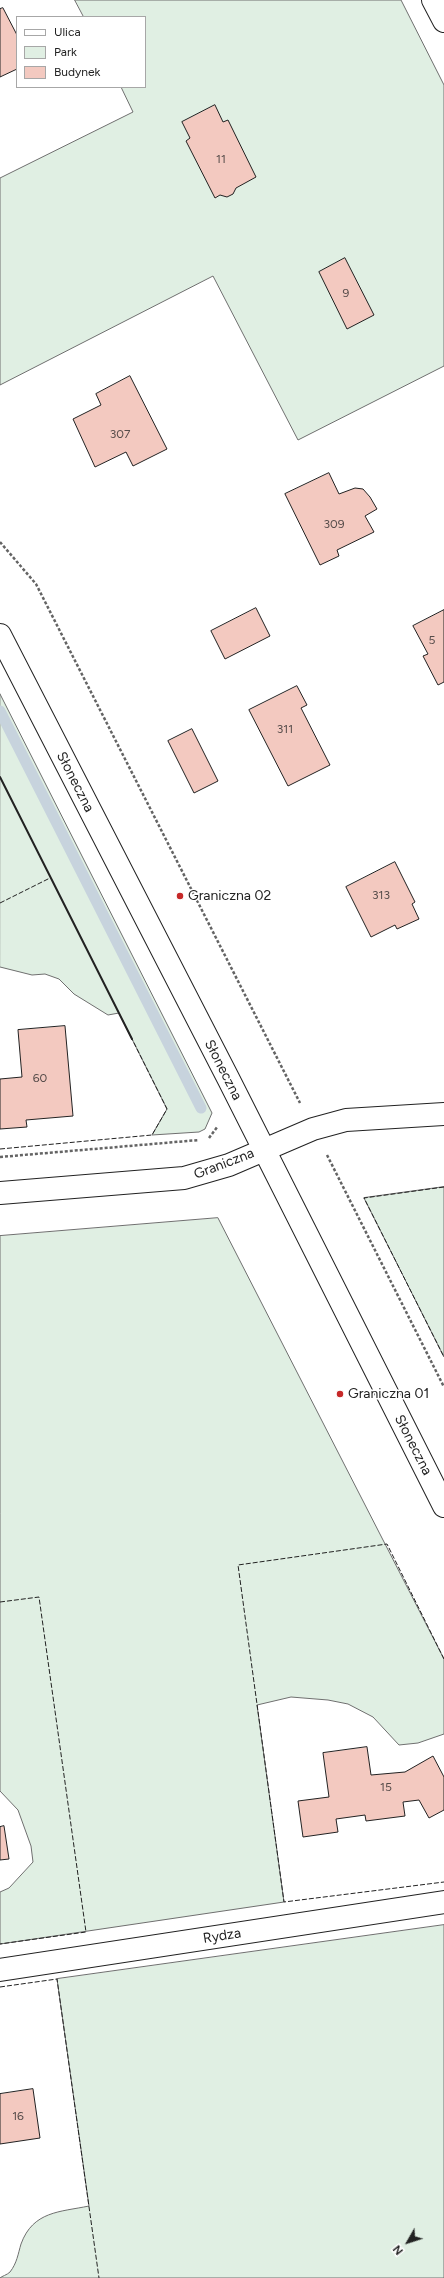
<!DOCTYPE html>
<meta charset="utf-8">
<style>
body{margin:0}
#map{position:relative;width:444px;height:2278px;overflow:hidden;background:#fff;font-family:Figtree,sans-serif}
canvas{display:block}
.legend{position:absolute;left:16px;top:16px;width:130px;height:72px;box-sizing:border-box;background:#fff;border:1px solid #a7a7a7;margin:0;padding:5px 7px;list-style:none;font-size:12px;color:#222}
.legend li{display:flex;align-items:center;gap:8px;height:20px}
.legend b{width:20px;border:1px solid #a7a7a7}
.north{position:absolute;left:388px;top:2222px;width:40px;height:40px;-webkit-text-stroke:3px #fff;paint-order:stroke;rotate:231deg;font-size:11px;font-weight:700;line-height:16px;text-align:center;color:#222}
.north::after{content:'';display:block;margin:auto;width:14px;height:18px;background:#222;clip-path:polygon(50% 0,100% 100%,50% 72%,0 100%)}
</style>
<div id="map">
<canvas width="444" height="2278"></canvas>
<ul class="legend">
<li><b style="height:5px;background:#fff"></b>Ulica</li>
<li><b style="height:11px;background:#e0efe3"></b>Park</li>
<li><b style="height:11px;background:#f3c9c0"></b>Budynek</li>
</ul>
<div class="north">N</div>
</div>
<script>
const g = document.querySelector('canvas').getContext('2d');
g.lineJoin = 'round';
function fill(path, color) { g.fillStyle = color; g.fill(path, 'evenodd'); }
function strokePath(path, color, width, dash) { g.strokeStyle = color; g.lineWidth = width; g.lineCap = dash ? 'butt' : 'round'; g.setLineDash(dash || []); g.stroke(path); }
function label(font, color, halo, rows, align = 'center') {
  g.font = font + ' Figtree,sans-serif'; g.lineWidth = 3; g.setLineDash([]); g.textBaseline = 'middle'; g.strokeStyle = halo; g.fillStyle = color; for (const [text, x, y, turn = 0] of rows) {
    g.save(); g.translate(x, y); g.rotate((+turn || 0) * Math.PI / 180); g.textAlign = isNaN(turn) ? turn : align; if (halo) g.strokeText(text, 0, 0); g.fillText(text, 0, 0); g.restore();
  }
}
const green = new Path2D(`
 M75,0h326l43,85v281l-146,74 -85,-164 -213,109v-207l133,-66 -12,-25h24v-70h-61z
 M0,694l212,419 -7,16 -6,3 -47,3 15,-26 -48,-96 -11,2 -34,-21 -15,-15 -14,-5 -13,1 -32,-8z
 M444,1187v170l-80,-159z
 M218,1218l226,441v75l-26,9 -19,2 -26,-28 -25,-13 -20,-4 -37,-3 -34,8 27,197 -284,42v-52l9,-4 24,-26 -2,-16 -13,-36 -18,-19v-555z
 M444,1925v353h-444c2,-2 7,-3 10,-6 7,-9 8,-18 11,-28 12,-33 39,-32 68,-38l-32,-227z`);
fill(green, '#e0efe3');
strokePath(green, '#6f6f6f', 1);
strokePath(new Path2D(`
 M0,711l201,397`), '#c7d3dd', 11);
const building = new Path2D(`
 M3,8l14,27v34l-17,8v-68z
 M215,105l8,17 5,-2 28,57 -20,11 -3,6 -6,3 -7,-2 -5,3 -29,-57 4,-3 -8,-16z
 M345,258l29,57 -27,14 -28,-57z
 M130,376l37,73 -34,17 -7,-14 -31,15 -22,-48 28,-14 -5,-11z
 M329,473l10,21 16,-6 8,1 7,8 7,12 -12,7 9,16 -37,18 2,6 -19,9 -35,-71z
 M256,608l14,28 -45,23 -14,-28z
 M444,610v72l-6,3 -15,-29 5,-2 -15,-28z
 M297,686l10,19 -6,3 29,57 -42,21 -39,-76z
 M192,729l26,52 -24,12 -26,-52z
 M395,862l20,40 -3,2 7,15 -22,10 -2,-4 -24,12 -25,-50z
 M65,1026l8,90 -47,4 1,7 -27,2v-50l22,-2 -4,-47z
 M367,1747l4,28 34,-3 28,-16 11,21v33l-15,8 -10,-18 -16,2 2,14 -39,5 -1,-6 -29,4 2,13 -35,5 -5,-36 31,-4 -6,-44z
 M4,1826l5,33 -9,1v-33z
 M33,2089l7,49 -40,6v-50z`);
fill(building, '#f3c9c0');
strokePath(building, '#222', 1);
const street = new Path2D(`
 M433,0l11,21
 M0,1193l184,-15 45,-13 84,-36 33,-9 98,-6
 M0,1970l444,-68`);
const secondary = new Path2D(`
 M0,635l229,445 215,426`);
strokePath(street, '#222', 24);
strokePath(secondary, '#222', 24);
strokePath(new Path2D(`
 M0,542l36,42 264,519
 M209,1138l9,-12
 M327,1155l117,232
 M0,1157l199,-17`), '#646464', 2.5, [3, 2]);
strokePath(street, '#fff', 22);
strokePath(secondary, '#fff', 22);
strokePath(new Path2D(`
 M0,903l50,-25
 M0,1149l152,-14 15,-26 -35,-70
 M444,1187l-80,11 80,159
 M0,1602l39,-5 47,335 -86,12
 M444,1659l-57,-115 -149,21 46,337 160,-20
 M0,1987l57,-8 42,299`), '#222', 1, [5, 2]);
strokePath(new Path2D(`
 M0,777l132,262`), '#222', 2);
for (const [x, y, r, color] of [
 [180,896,4,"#c62828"],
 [340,1394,4,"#c62828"]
]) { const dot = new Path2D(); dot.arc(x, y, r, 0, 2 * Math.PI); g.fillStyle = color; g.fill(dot); strokePath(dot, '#fff', 1.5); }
label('12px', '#564c4a', null, [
 ["11",221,159],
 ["9",346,293],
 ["307",120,434],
 ["309",334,524],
 ["5",432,640],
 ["311",285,729],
 ["313",381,895],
 ["60",40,1078],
 ["15",386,1787],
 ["16",18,2116]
]);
label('14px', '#222', '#fff', [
 ["Słoneczna",75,782,63],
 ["Słoneczna",223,1070,63],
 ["Graniczna",224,1164,-21],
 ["Słoneczna",413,1445,63],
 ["Rydza",222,1936,-9]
]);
label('14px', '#222', '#fff', [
 ["Graniczna 02",188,896],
 ["Graniczna 01",348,1394]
], 'left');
</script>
